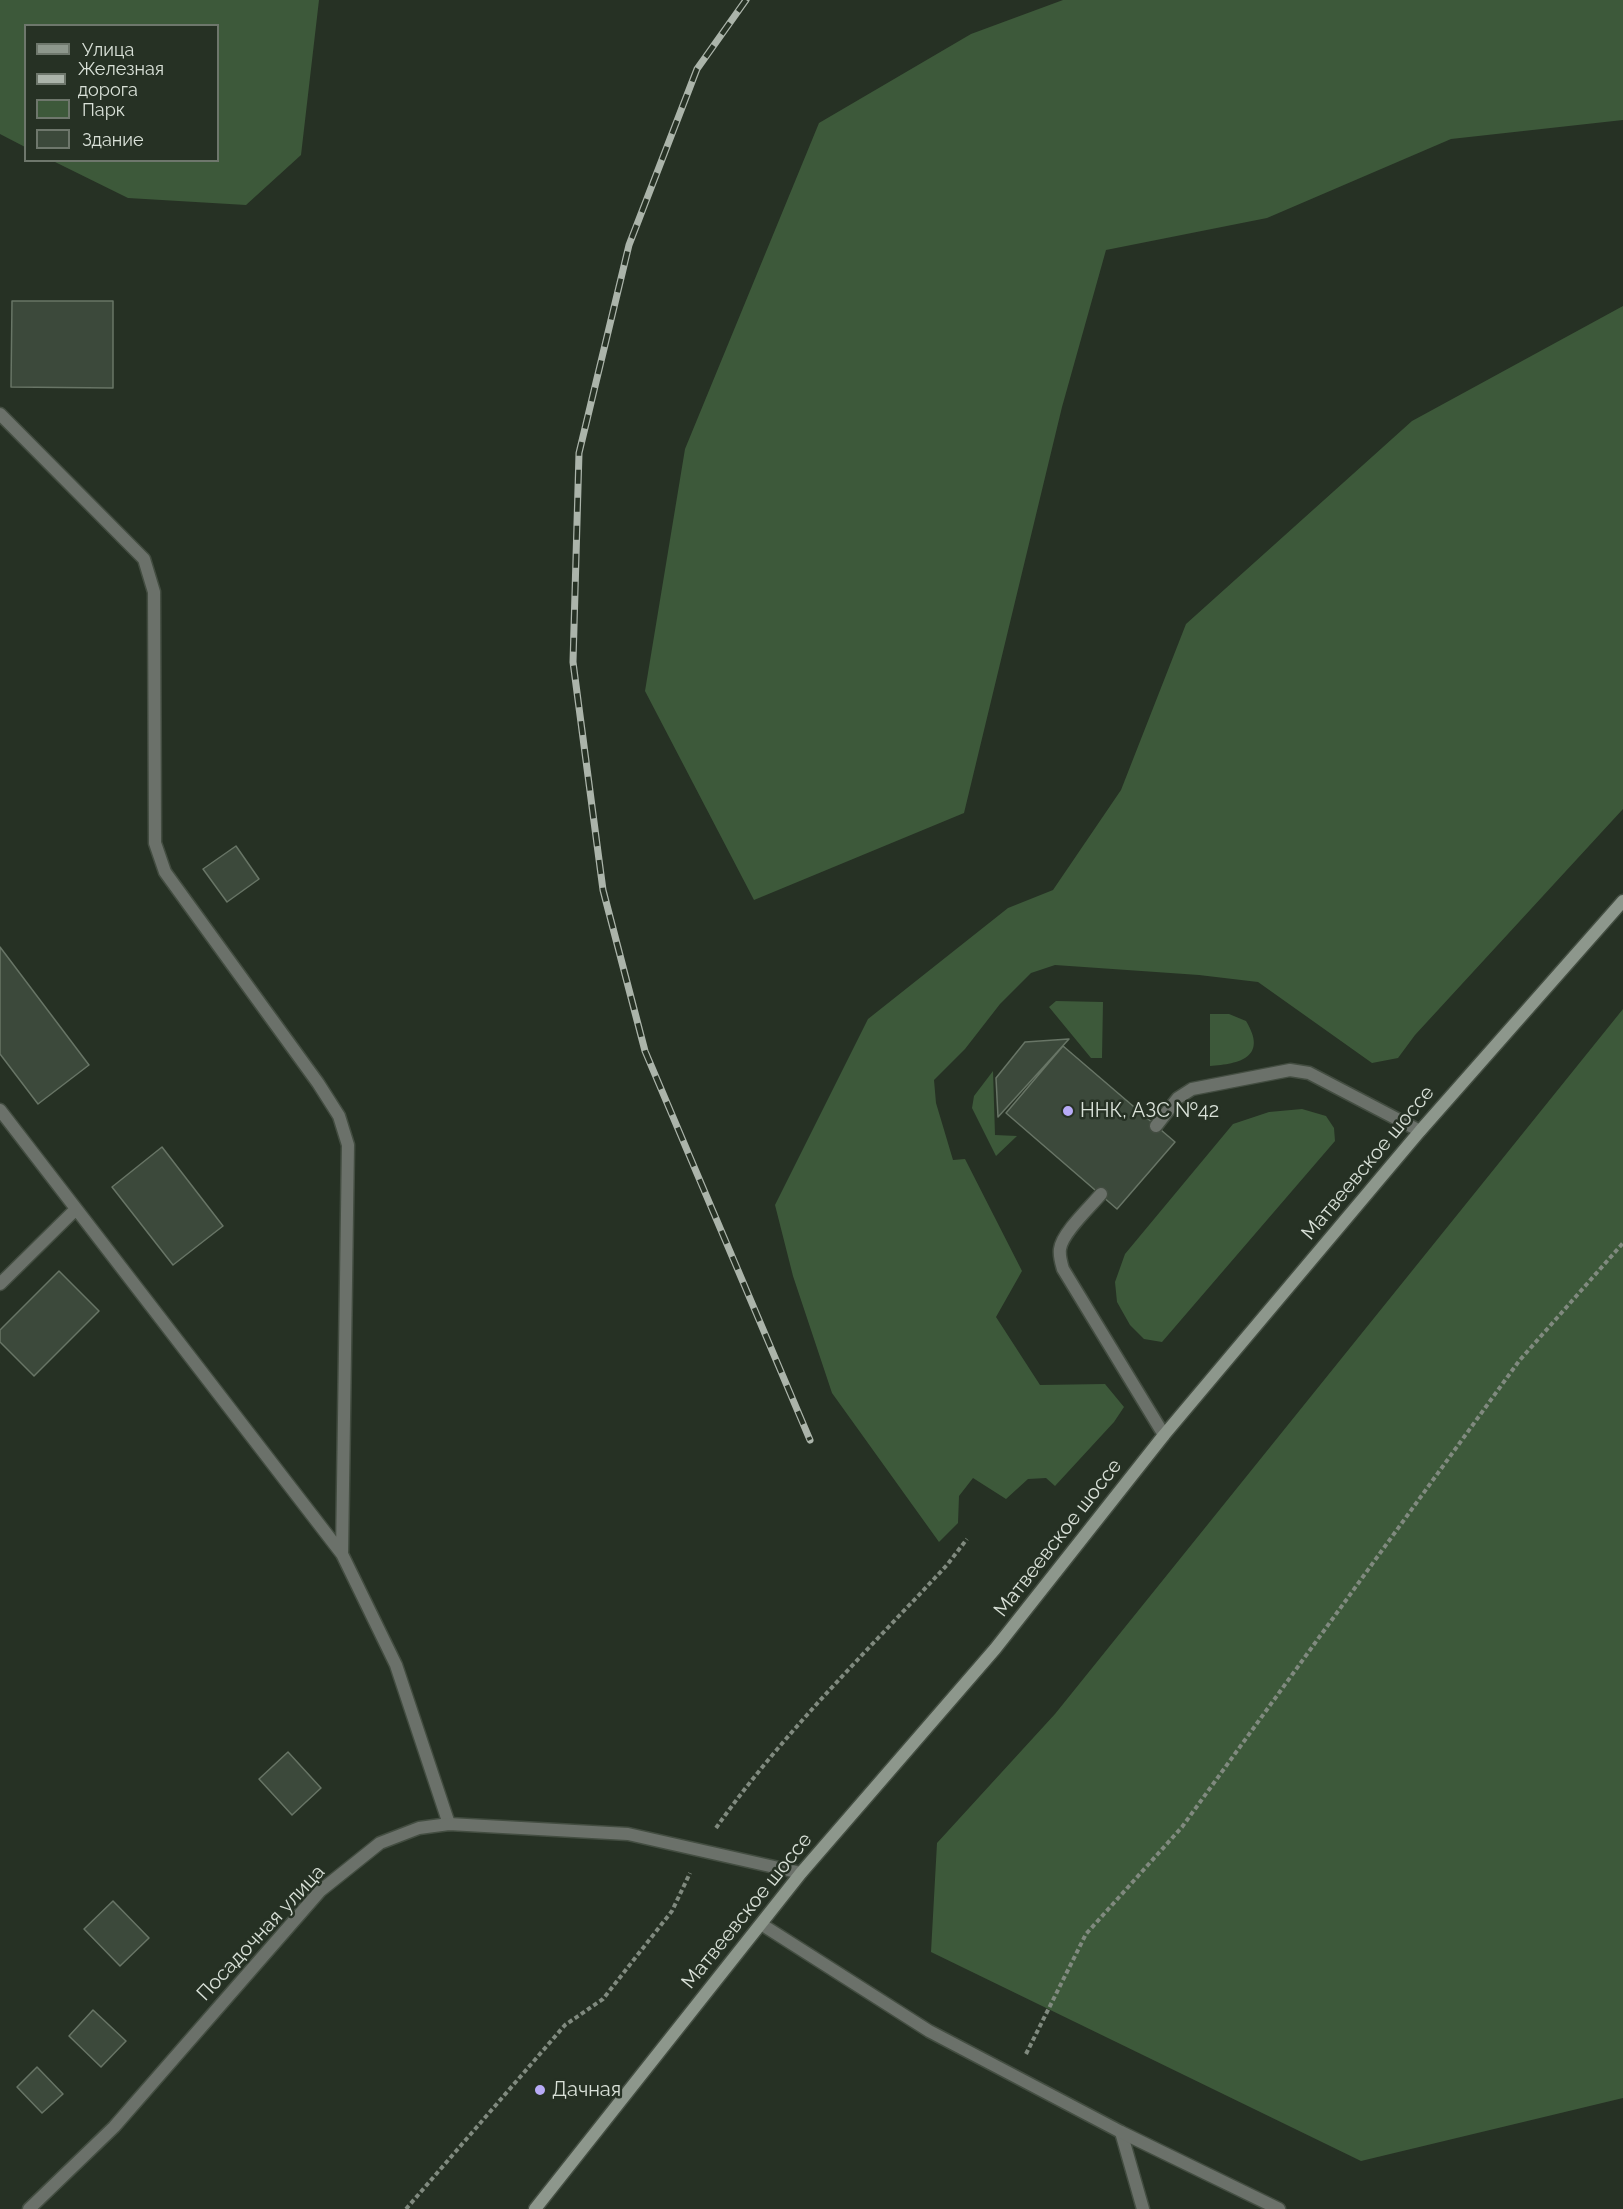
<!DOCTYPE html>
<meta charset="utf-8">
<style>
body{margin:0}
#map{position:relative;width:1623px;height:2209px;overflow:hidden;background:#263124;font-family:Raleway,sans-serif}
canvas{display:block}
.legend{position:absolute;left:24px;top:24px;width:195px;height:138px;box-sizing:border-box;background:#263124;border:2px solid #6e776c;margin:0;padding:8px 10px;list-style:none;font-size:18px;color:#d9e1d8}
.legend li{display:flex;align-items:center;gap:12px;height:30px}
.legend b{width:30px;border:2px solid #6e776c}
</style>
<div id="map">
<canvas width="1623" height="2209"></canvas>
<ul class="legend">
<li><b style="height:8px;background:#8d978c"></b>Улица</li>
<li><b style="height:8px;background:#abb4aa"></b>Железная дорога</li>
<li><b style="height:16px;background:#3d593a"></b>Парк</li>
<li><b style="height:16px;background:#3c493b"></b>Здание</li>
</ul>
</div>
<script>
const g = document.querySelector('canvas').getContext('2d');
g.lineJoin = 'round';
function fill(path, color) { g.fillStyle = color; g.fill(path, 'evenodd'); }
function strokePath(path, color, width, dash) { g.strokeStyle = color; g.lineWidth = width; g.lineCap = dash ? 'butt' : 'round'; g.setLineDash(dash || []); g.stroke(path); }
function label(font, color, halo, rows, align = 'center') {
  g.font = font + ' Raleway,sans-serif'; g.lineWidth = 5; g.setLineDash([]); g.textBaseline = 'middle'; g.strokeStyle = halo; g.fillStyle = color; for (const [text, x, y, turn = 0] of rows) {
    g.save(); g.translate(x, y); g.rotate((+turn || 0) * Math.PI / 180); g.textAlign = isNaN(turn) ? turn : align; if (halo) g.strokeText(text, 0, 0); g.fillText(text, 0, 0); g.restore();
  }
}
fill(new Path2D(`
 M0,0h319l-18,155 -55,50 -118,-7 -75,-37 165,-1v-134h-192l-1,121 -25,-13z
 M1063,0h560v120l-172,19 -184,79 -161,32 -44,157 -98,406 -210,87 -109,-209 40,-242 134,-326 152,-89z
 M1623,306v503l-208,226 -17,23 -26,5 -114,-81 -59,-7 -144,-10 -24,8 -31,31 -35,45 -31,31 2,23 17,57 12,-1 57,112 -26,46 44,68 65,-1 19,23 -10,15 -59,64 -9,-8 -18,1 -22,20 -33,-21 -14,18 -1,27 -19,19 -107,-149 -39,-117 -18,-71 93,-186 140,-111 45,-18 68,-100 65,-166 226,-203z
 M1056,1001l47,1 -1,56h-11l-42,-51z
 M1623,1009v1089l-262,63 -430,-209 6,-109 118,-129z
 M1210,1014h19l17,7c22,36 -6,43 -36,45z
 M993,1071l2,64 22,1 -21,20 -24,-48 2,-12z
 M1302,1109l24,7 8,12 1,13 -173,201 -18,-3 -14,-14 -13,-23 -2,-20 10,-28 108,-130 36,-12z`), '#3d593a');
const building = new Path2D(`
 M12,301h101v87l-102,-1z
 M236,846l23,33 -32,23 -24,-33z
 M0,947l89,118 -51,39 -38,-50z
 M1069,1039l-71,78 -2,-39 29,-36z
 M1063,1046l112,96 -58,67 -111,-96z
 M162,1147l61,79 -50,39 -61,-78z
 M59,1271l40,40 -65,65 -34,-34v-12z
 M288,1752l33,36 -29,27 -33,-36z
 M113,1901l36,37 -29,28 -36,-37z
 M93,2010l33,31 -25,26 -32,-31z
 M37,2067l26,27 -21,19 -25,-26z`);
fill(building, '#3c493b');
strokePath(building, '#687566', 1.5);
const service = new Path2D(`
 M0,414l144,145 10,33 1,251 10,29 153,211 21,33 9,29 -6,409
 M0,1110l342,444 54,111 53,159
 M1156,1126l22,-28 14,-9 98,-19 19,3 111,58
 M1101,1194c-11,13 -39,39 -41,55 -1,7 1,13 3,20l101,166
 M0,1284l76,-75
 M1121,2132l22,77`);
const minor = new Path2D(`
 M761,1924l168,107 192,101 158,77
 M29,2209l85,-82 206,-236 60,-48 39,-15 30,-4 179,10 173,39`);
const secondary = new Path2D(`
 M535,2209l266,-336 194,-224 169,-214 256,-304 203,-230`);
strokePath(service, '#434d41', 15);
strokePath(minor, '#434d41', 15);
strokePath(secondary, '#434d41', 15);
strokePath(new Path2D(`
 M716,1828c66,-94 153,-179 231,-263l20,-26
 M1026,2054l60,-120 96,-107 337,-466 104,-118
 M406,2209l159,-184 38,-26 69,-88 18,-38`), '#808a7f', 4, [4.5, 3]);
strokePath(service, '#6b716a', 12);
strokePath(minor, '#6b716a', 12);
strokePath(secondary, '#8d978c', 12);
const rail = new Path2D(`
 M746,0l-49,69 -68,176 -50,208 -6,209 30,228 42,161 165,389`);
strokePath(rail, '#abb4aa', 7);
strokePath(rail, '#263124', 4.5, [14]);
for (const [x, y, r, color] of [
 [1068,1111,6,"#b8abf7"],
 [540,2090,6,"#b8abf7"]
]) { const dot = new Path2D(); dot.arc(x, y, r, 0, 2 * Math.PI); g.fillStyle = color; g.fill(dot); strokePath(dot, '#263124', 2); }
label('20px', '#d9e1d8', '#263124', [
 ["ННК, АЗС №42",1080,1111],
 ["Дачная",552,2090]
], 'left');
label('20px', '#d9e1d8', '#263124', [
 ["Матвеевское шоссе",1368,1163,-50],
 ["Матвеевское шоссе",1058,1538,-52],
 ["Матвеевское шоссе",747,1911,-51],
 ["Посадочная улица",261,1933,-47]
]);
</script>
